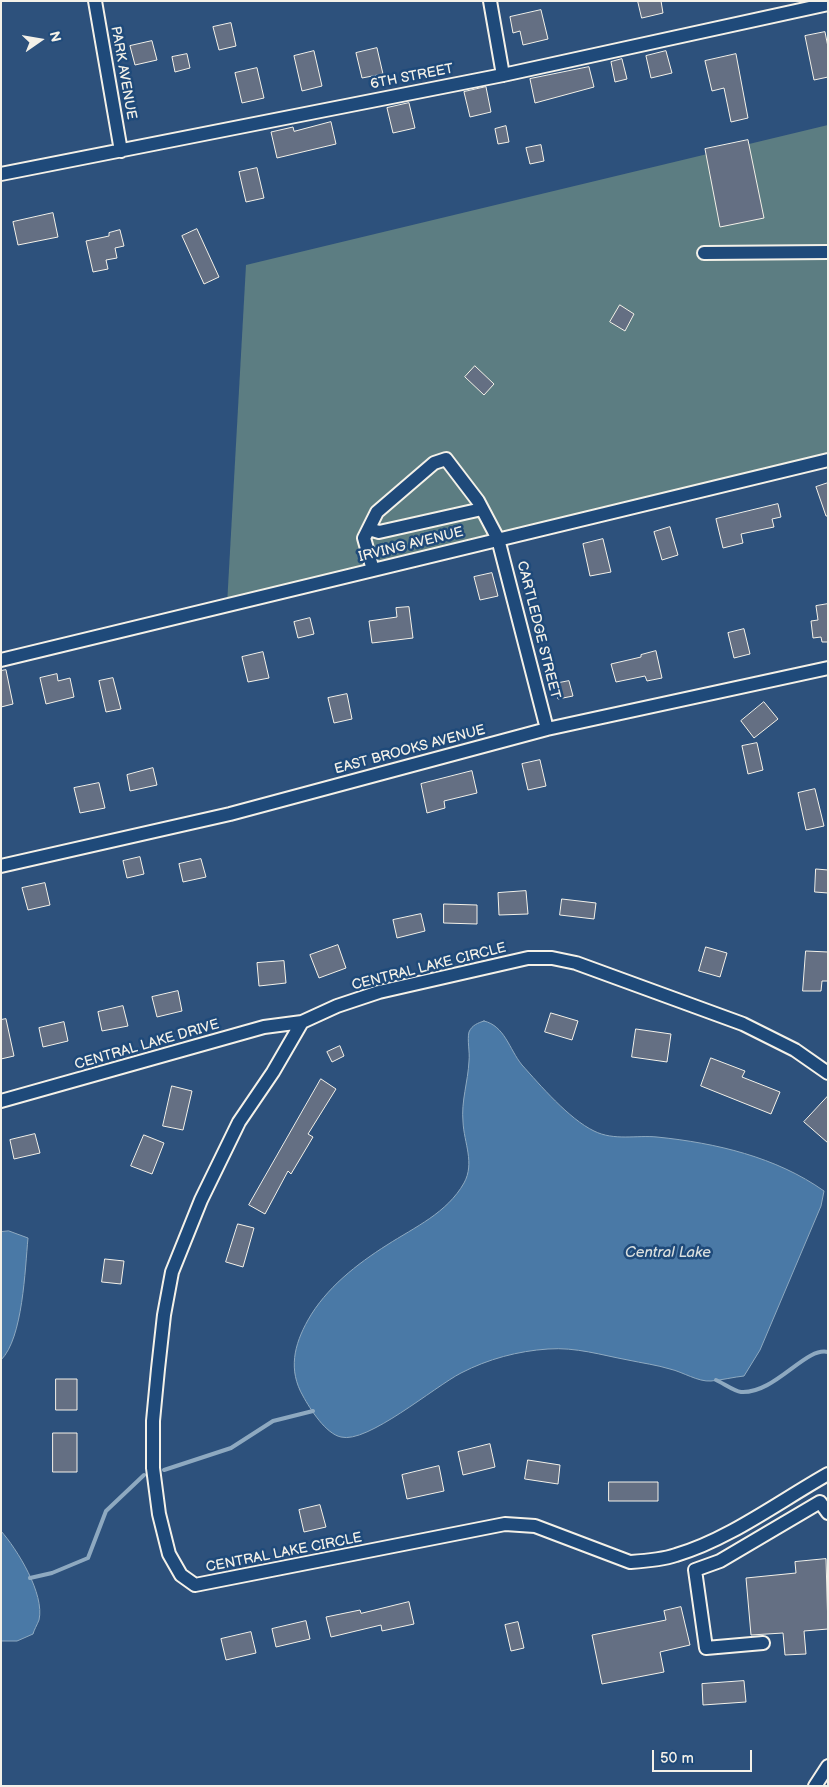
<!DOCTYPE html>
<style>
body{margin:0}
#map{position:relative;width:829px;height:1787px;overflow:hidden;background:#2d517c;font-family:"Balsamiq Sans",sans-serif}
canvas{display:block}
.frame{position:absolute;inset:0;border:2px solid #f4f1e8;pointer-events:none}
.north{position:absolute;left:15px;top:15px;width:50px;height:50px;-webkit-text-stroke:4px #1f4a7a;paint-order:stroke;rotate:77deg;font-size:14px;font-weight:700;line-height:20px;text-align:center;color:#f4f1e8}
.north::after{content:'';display:block;margin:auto;width:18px;height:22px;background:#f4f1e8;clip-path:polygon(50% 0,100% 100%,50% 72%,0 100%)}
.scale{position:absolute;left:652px;top:1750px;width:100px;height:22px;box-sizing:border-box;border:2px solid #f4f1e8;border-top:0;padding-left:6px;font-size:15px;line-height:18px;white-space:nowrap;color:#f4f1e8;-webkit-text-stroke:4px #1f4a7a;paint-order:stroke}
</style>
<div id="map">
<canvas width="829" height="1787"></canvas>
<div class="frame"></div>
<div class="north">N</div>
<div class="scale">50 m</div>
</div>
<script>
const g = document.querySelector('canvas').getContext('2d');
g.lineJoin = 'round';
function fill(path, color) { g.fillStyle = color; g.fill(path, 'evenodd'); }
function strokePath(path, color, width, dash) { g.strokeStyle = color; g.lineWidth = width; g.lineCap = dash ? 'butt' : 'round'; g.setLineDash(dash || []); g.stroke(path); }
function label(font, color, halo, rows, align = 'center') {
  g.font = font + ' "Balsamiq Sans",sans-serif'; g.lineWidth = 5; g.setLineDash([]); g.textBaseline = 'middle'; g.strokeStyle = halo; g.fillStyle = color; for (const [text, x, y, turn = 0] of rows) {
    g.save(); g.translate(x, y); g.rotate((+turn || 0) * Math.PI / 180); g.textAlign = isNaN(turn) ? turn : align; if (halo) g.strokeText(text, 0, 0); g.fillText(text, 0, 0); g.restore();
  }
}
fill(new Path2D(`
 M828,125v333l-601,147 19,-340z`), '#5c7d82');
const water = new Path2D(`
 M484,1021c21,5 25,28 38,44 18,20 47,54 72,66 20,10 42,4 63,6 59,6 119,20 167,54l-3,15 -61,144 -16,26c-10,1 -22,4 -33,5 -13,1 -28,-9 -41,-12 -13,-4 -28,-6 -42,-9 -27,-5 -52,-13 -80,-11 -30,2 -60,10 -87,24 -27,14 -94,71 -120,64 -15,-3 -31,-28 -38,-41 -15,-26 -9,-51 5,-76 18,-32 49,-56 79,-75 28,-18 60,-32 77,-62 11,-20 0,-40 -1,-61 -2,-21 5,-40 6,-61 1,-9 -2,-21 0,-29 3,-7 9,-9 15,-11z
 M9,1231l19,7c-3,31 -5,100 -27,122v-128z
 M1,1531c16,18 44,63 38,89 -2,5 -5,10 -6,14l-16,7h-16z`);
fill(water, '#4a79a6');
strokePath(water, '#8ea9c0', 1);
strokePath(new Path2D(`
 M716,1380c7,3 18,11 25,12 34,2 65,-46 87,-40
 M164,1470l67,-22 42,-27 40,-10
 M30,1578l22,-5 36,-15 18,-47 38,-36`), '#8ea9c0', 4);
const building = new Path2D(`
 M638,1h23l2,12 -21,5z
 M541,10l7,29 -25,6 -3,-14 -7,2 -3,-16z
 M231,23l5,23 -17,4 -6,-23z
 M825,32l3,15v30l-14,3 -9,-44z
 M152,41l5,19 -22,5 -5,-19z
 M377,48l6,26 -21,4 -6,-25z
 M314,51l8,35 -20,5 -8,-35z
 M666,51l6,22 -21,5 -5,-22z
 M187,54l3,14 -15,4 -3,-15z
 M736,54l12,64 -17,4 -7,-34 -12,3 -7,-30z
 M622,59l5,20 -12,3 -4,-20z
 M589,67l5,20 -59,16 -5,-24z
 M257,68l7,30 -22,5 -7,-30z
 M486,87l5,25 -21,5 -6,-25z
 M409,103l6,25 -22,5 -6,-25z
 M331,122l5,22 -59,14 -6,-26 22,-5 1,4z
 M506,126l3,16 -11,2 -3,-15z
 M748,140l16,78 -44,9 -15,-78z
 M541,145l3,16 -14,3 -4,-16z
 M257,168l7,30 -18,4 -7,-30z
 M53,213l5,24 -40,8 -5,-23z
 M197,229l22,48 -15,7 -22,-48z
 M120,230l4,16 -9,2 2,10 -11,2 2,9 -15,3 -7,-31 23,-5v-3z
 M620,305l14,9 -9,17 -15,-9z
 M475,366l19,18 -10,11 -19,-18z
 M828,483v33h-2l-10,-29z
 M778,504l3,13 -9,2 2,8 -33,7 2,9 -20,5 -7,-29z
 M670,527l8,28 -16,5 -8,-28z
 M603,539l8,33 -21,4 -7,-32z
 M492,573l6,23 -18,4 -6,-23z
 M828,604v38h-6l-1,-5 -8,1 -2,-17 7,-1 -2,-14z
 M409,607l4,31 -41,5 -3,-22 28,-4 -1,-9z
 M310,618l4,16 -16,4 -4,-16z
 M744,629l6,25 -16,4 -6,-25z
 M656,651l6,27 -15,3 -2,-5 -29,6 -5,-18 30,-7v-2z
 M263,652l6,26 -21,4 -6,-25z
 M6,670l7,34 -12,3v-36z
 M57,674l1,7 12,-3 4,19 -28,7 -6,-26z
 M113,678l8,31 -15,3 -7,-31z
 M569,681l4,15 -15,3 -4,-15z
 M347,694l5,25 -18,4 -6,-25z
 M764,702l14,17 -24,19 -13,-17z
 M757,743l6,27 -15,4 -6,-28z
 M540,760l6,26 -18,4 -6,-26z
 M153,768l4,17 -27,6 -3,-16z
 M472,771l5,22 -33,8 1,7 -18,5 -6,-29z
 M99,783l6,25 -25,5 -6,-25z
 M815,789l9,37 -18,4 -8,-37z
 M140,857l4,17 -17,4 -4,-17z
 M201,859l5,18 -23,5 -4,-18z
 M816,869l12,1v23l-13,-1z
 M45,883l5,22 -22,5 -6,-22z
 M526,891l2,23 -29,1 -1,-22z
 M562,899l34,4 -2,16 -34,-4z
 M444,904l33,1v19l-33,-1z
 M421,914l4,17 -28,7 -4,-18z
 M338,945l8,23 -27,10 -9,-23z
 M706,947l21,6 -7,24 -21,-6z
 M806,951l22,1v29h-6l-1,10h-18z
 M284,961l2,22 -27,3 -2,-23z
 M178,991l4,20 -25,6 -5,-20z
 M123,1006l5,20 -26,5 -4,-19z
 M551,1013l27,8 -6,19 -27,-8z
 M6,1019l8,37 -13,3v-39z
 M64,1022l4,19 -25,6 -4,-19z
 M636,1029l35,5 -4,28 -35,-5z
 M340,1046l4,10 -12,6 -5,-10z
 M711,1058l34,13 -3,6 38,15 -9,22 -70,-28z
 M321,1079l15,10 -28,45 5,3 -22,37 -3,-3 -23,43 -16,-9z
 M172,1086l20,5 -9,39 -20,-4z
 M828,1096v47l-24,-21z
 M35,1134l5,19 -26,6 -4,-19z
 M144,1135l20,8 -12,31 -21,-8z
 M238,1224l16,4 -11,39 -17,-5z
 M105,1259l19,2 -3,23 -19,-2z
 M56,1379h21v31h-21z
 M53,1433h24v39h-24z
 M490,1444l5,23 -32,8 -5,-23z
 M528,1460l32,5 -2,19 -33,-5z
 M439,1466l5,25 -37,8 -5,-24z
 M609,1482h49v19h-49z
 M320,1505l6,22 -22,5 -5,-22z
 M826,1559l2,70 -24,2 2,23 -21,1 -2,-22 -32,2 -5,-57 50,-5 -1,-11z
 M409,1602l5,22 -32,7 -1,-6 -50,12 -5,-20 34,-7 1,3z
 M681,1607l9,38 -30,7 4,20 -62,12 -10,-49 74,-15 -2,-9z
 M306,1621l4,18 -34,8 -4,-18z
 M518,1622l6,26 -13,3 -6,-26z
 M251,1632l5,21 -30,7 -5,-21z
 M744,1681l2,21 -43,3 -1,-21z`);
fill(building, '#646f83');
strokePath(building, '#f4f1e8', 1);
const minor = new Path2D(`
 M95,1l26,150
 M490,1l13,74
 M1,174l502,-99 325,-71
 M704,253l124,-1
 M369,529l10,3 103,-23
 M373,570l-9,-32 13,-26 57,-49 12,-4 32,42 20,38 49,190
 M1,660l827,-200
 M1,866l229,-52 317,-85 281,-61
 M828,1073l-33,-23 -52,-26 -167,-61 -24,-5h-24l-149,34 -42,14 -35,16 -29,50 -34,50 -38,78 -29,72 -8,43 -6,54 -5,52v47l6,46 10,40 12,21 14,10 310,-61 30,2 95,36c15,-1 31,-2 46,-7 52,-15 104,-54 152,-81
 M1,1101l263,-74 38,-5
 M763,1643l-57,5 -11,-78 25,-9 100,-59 8,11
 M815,1786l13,-20`);
strokePath(minor, '#f4f1e8', 16);
strokePath(minor, '#1f4a7a', 12);
label('14px', '#f4f1e8', '#1f4a7a', [
 ["PARK AVENUE",123,73,80],
 ["6TH STREET",412,77,-11],
 ["IRVING AVENUE",411,545,-14],
 ["CARTLEDGE STREET",538,630,76],
 ["EAST BROOKS AVENUE",410,750,-15],
 ["CENTRAL LAKE CIRCLE",429,967,-14],
 ["CENTRAL LAKE DRIVE",147,1045,-16],
 ["CENTRAL LAKE CIRCLE",284,1553,-11]
]);
label('italic 15px', '#dadfde', '#1f4a7a', [
 ["Central Lake",668,1253]
]);
</script>
